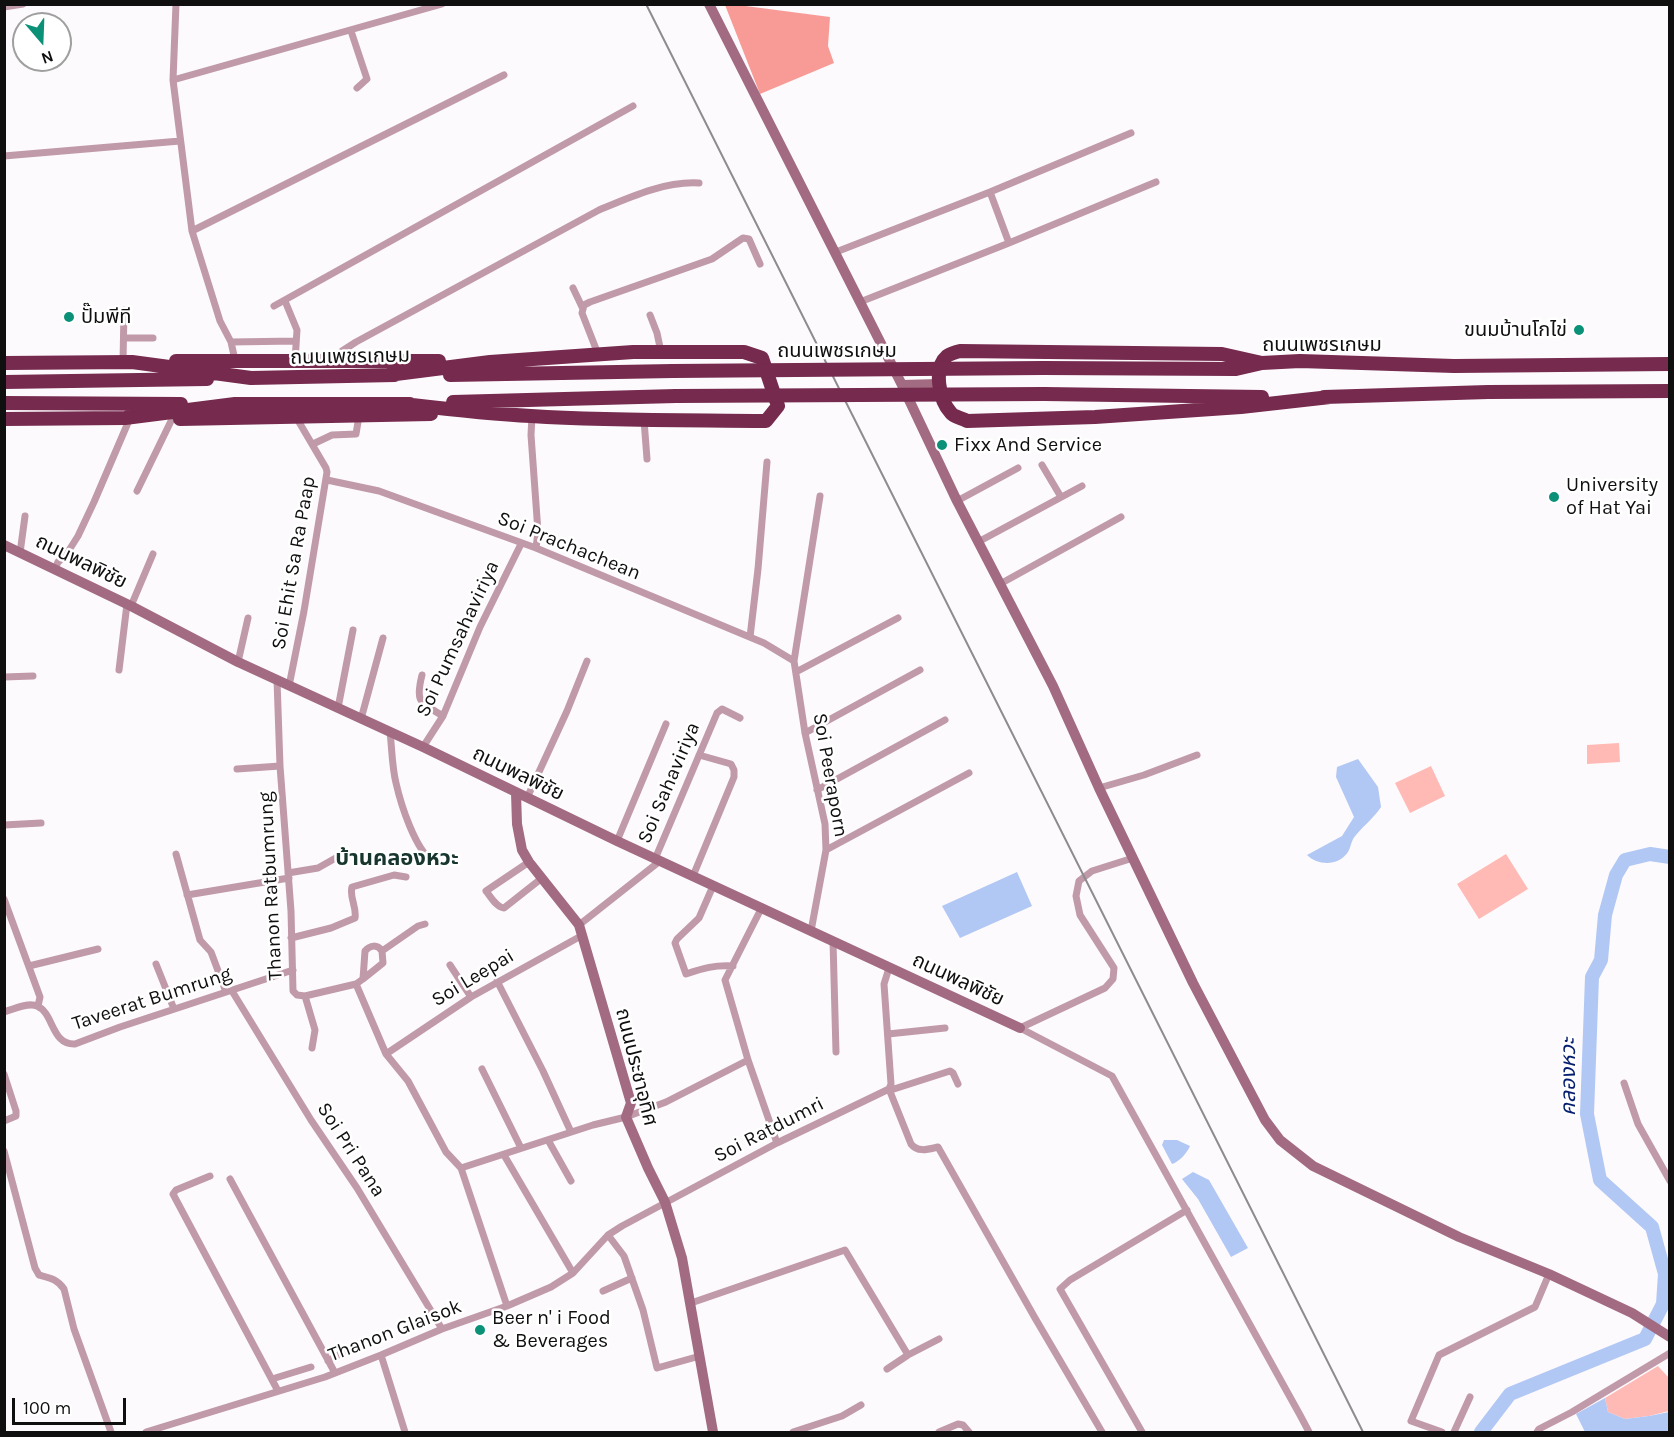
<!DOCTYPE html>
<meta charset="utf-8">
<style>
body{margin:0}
#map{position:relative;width:1674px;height:1437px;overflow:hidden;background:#fdfafd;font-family:Karla,sans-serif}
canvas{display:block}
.frame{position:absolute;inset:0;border:6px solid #100f10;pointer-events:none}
.north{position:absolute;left:12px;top:12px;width:60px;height:60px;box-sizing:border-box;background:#fff;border:2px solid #9f9f9f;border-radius:50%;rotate:161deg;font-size:16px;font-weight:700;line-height:24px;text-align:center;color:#100f10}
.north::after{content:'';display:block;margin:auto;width:21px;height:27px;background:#0c9179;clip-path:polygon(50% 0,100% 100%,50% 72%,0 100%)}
.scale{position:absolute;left:12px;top:1398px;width:114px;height:27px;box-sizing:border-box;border:3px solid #100f10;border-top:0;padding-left:8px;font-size:18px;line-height:21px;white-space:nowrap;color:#100f10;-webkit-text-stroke:4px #fff;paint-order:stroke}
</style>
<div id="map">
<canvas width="1674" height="1437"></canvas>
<div class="frame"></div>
<div class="north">N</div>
<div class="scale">100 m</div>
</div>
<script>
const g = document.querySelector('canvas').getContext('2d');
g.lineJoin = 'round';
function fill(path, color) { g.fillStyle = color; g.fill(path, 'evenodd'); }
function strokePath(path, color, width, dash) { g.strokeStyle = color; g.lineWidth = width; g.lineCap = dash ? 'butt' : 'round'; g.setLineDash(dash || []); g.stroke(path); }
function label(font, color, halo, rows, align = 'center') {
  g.font = font + ' Karla,"Noto Sans Thai",sans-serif'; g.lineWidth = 5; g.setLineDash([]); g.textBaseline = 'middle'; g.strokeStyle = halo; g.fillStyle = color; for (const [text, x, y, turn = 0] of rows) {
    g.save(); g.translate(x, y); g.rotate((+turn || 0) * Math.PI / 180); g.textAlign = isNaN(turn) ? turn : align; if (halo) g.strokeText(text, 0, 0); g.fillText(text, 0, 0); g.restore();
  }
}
fill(new Path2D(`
 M1619,743l1,19 -33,2v-19z
 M1431,766l14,30 -35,17 -15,-30z
 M1506,854l22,35 -49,30 -22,-35z
 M1658,1366l11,12v33l-20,5 -24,3 -17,-7 -3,-14z`), '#ffbab5');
fill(new Path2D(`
 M725,5h13l92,12 -2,29 6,17 -74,31z`), '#f89b96');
fill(new Path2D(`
 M1358,759l20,28 3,20c-7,11 -17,18 -25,28 -5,5 -5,12 -8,17 -9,14 -30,14 -41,3l35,-19 12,-19 -18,-40 1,-10z
 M1017,872l15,34 -72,32 -18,-32z
 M1164,1140h13l13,6c-3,7 -11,16 -18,18l-10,-19z
 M1193,1172l16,8 39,68 -17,9 -33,-58 -16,-20z
 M1605,1398l3,14 17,7 24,-3 20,-4v20h-84l-9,-18z`), '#b1c7f4');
strokePath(new Path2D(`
 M1481,1432l29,-38 135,-55 18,-35 2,-30 -13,-47 -52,-47 -13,-66 5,-137 9,-17 4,-45 11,-40 9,-15 25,-6 20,3`), '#b1c7f4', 14);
strokePath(new Path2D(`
 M176,4l-3,76 19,151 28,90 11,21 4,18
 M4,7l19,-3
 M351,31l16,48 -10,9
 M173,80l269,-76
 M4,156l176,-15
 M990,192l19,51
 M192,231l312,-156
 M836,252l154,-60 141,-59
 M573,288l10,21
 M285,301l12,29 -2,31
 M860,302l149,-59 147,-61
 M274,306l359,-200
 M650,315l7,18 4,19
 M124,338h29
 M231,342l65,-1
 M598,354l-16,-41 2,-8 6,-3 122,-43 31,-21 6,1 11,25
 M339,360l3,-9 14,-9 243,-132c31,-13 66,-29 100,-27
 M123,362l1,-52
 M532,416l-1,19 7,97 -2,16
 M644,420l3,39
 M313,444l19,-9 24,-1 3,-18
 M1042,465l19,32
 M327,480l52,11 157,57 228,95 30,18
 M137,491l35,-72
 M957,501l61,-33
 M978,542l104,-56
 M20,553l5,-37
 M55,569l3,-7 8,-7 12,-19 16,-34 36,-84
 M1000,584l121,-67
 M131,606l22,-52
 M750,637l8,-68 9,-107
 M238,662l10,-44
 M119,670l8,-66
 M796,672l102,-54
 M422,675c-7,28 -2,27 21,41
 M4,677l29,-1
 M277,680l3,86 11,145 2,80 4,4 8,1 51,-12 30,70 22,27 38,71 15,16 46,138
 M289,686l15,-75 23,-139 -1,-4 -30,-51
 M338,708l15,-78
 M361,719l22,-81
 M390,732c2,17 2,35 6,51 5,22 19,66 37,79
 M805,733l115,-63
 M423,747l20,-31 37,-89 41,-83
 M237,769l43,-3
 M1099,788l45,-13 53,-20
 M817,790l128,-70
 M527,798l40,-87 20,-50
 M4,825l37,-2
 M617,841l49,-117
 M826,850l143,-77
 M176,854l24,86 11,12 15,40
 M655,859l62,-146 5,-4 18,9
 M529,862l-43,29c5,6 10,16 18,17l38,-30
 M288,873l30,-5 23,-13
 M693,876l41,-99v-7l-3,-6 -32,-9
 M713,886l-14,32 -22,21 -2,4 11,31c18,-6 28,-9 47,-8
 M187,895l102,-17
 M4,899l36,98 -2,9
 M762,907l-37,73 23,80 29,83
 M579,925l81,-64
 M811,931l15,-81 -1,-26 -20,-91 -11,-72 26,-165
 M291,938l40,-10 24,-10c2,-11 -6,-21 -3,-31l42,-12 12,2
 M833,941l3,111
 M156,964l18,45
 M450,965l21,32
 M29,966l69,-17
 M889,968l-5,16 7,100 -2,5 22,55c7,9 18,5 27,3l97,171 67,114
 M363,979l20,-16 -1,-12
 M497,981l46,90 28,61
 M356,984l7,-5 2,-28c5,-6 12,-7 17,0l36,-25 7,-2
 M232,991l79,129 46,68 85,141
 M305,996l10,34 -3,18
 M4,1012c9,-3 25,-10 33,-6 17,7 14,39 38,38l45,-17 173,-57
 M1020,1028l92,48 188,339 9,17
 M1020,1028l85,-40 8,-9 1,-11 -34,-53 -4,-19 3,-15 13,-10 41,-13
 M888,1034l57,-6
 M386,1054l85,-57 110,-61
 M482,1069l39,79
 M4,1074l12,37v5l-12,5
 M1624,1083l14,41 32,57
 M548,1140l23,41
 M4,1151l31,117 4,7c11,3 18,4 25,14l10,40 37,103
 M504,1155l69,118
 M461,1168l132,-43 33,-8 40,-15 82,-42
 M210,1176l-34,14 -3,4 105,197
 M230,1179l105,194
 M608,1235l16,21 19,54 14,58 43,-12
 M603,1291l29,-13
 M691,1303l154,-53 63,105
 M381,1355l24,77
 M328,1361l29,-17
 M887,1369l21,-14 31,-16
 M272,1379l39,-12
 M146,1432l179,-55 56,-22 61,-26 65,-23 44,-19 22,-14 35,-38 14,-9 155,-83 112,-54h5l56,-18 3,2 5,11
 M793,1432l49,-16 19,-11
 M939,1432l19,-8 5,1 6,7
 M1142,1432l-82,-143 10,-9 117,-70
 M1442,1432l-31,-11 28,-66 96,-48 14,-33
 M1454,1432l16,-35
 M1537,1432l2,-3 33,-17 98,-59`), '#c19aa9', 7);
strokePath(new Path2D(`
 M709,4l193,381 55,116 96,185 46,102 94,195 72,137 15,20 33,26 146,71 90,37 83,39 38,24
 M902,385l37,-1
 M4,545l127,61 107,56 185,85 194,94 403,187
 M516,793l1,31 5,26 7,12 50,63 52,178 -5,14 22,51 17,34 17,56 31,174`), '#a26b82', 10);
strokePath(new Path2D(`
 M176,361h263
 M4,363l128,-1 119,16 144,-3
 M1262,363l-40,-9 -262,-3c-4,1 -10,3 -13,5 -14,12 -8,44 4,57 3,4 11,5 16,8l128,-4 146,-10 89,-10
 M1043,368l193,1 26,-6 38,-2 154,5 216,-2
 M388,375l102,-13 143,-10h111l18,6 16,48 -12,15c-78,-1 -156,0 -235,-5 -43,-2 -85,-7 -128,-12
 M450,375l223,-4
 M4,382l203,-3
 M1044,394l218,3
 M1324,397l164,-5 182,-1
 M453,402l223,-6
 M4,403l177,1
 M4,419l121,-1 110,-14h175
 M180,419l251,-5`), '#752a4e', 14);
strokePath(new Path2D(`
 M646,4l717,1428`), '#8e8c8e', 2);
strokePath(new Path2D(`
 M673,371l370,-3
 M676,396l368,-2`), '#752a4e', 14);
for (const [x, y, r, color] of [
 [69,317,6,"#0c9179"],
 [1579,330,6,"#0c9179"],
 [942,445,6,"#0c9179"],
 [1554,497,6,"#0c9179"],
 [480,1330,6,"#0c9179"]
]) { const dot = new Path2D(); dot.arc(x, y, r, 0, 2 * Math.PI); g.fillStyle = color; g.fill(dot); strokePath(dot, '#fff', 2); }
label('20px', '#100f10', '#fff', [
 ["ปั๊มพีที",81,317],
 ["ขนมบ้านโกไข่",1567,330,"right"],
 ["Fixx And Service",954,445],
 ["University",1566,485],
 ["of Hat Yai",1566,508],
 ["Beer n' i Food",492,1318],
 ["& Beverages",492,1341]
], 'left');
label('20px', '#100f10', '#fff', [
 ["ถนนเพชรเกษม",1322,345],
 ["ถนนเพชรเกษม",837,351],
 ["ถนนเพชรเกษม",350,357,-1],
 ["Soi Prachachean",569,546,22],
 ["ถนนพลพิชัย",81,562,26],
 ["Soi Ehit Sa Ra Paap",294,563,-80],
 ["Soi Pumsahaviriya",458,639,-65],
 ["ถนนพลพิชัย",518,774,26],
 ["Soi Peeraporn",830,775,80],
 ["Soi Sahaviriya",669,783,-67],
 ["Thanon Ratbumrung",271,886,-93],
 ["Soi Leepai",473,978,-31],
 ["ถนนพลพิชัย",958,980,25],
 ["Taveerat Bumrung",152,999,-18],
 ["ถนนประชาอุทิศ",636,1067,76],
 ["Soi Ratdumri",769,1130,-27],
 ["Soi Pri Pana",351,1150,57],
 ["Thanon Glaisok",395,1331,-21]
]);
label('italic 21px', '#051e6f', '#fff', [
 ["คลองหวะ",1569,1077,-90]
]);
label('bold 22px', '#17362e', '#fff', [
 ["บ้านคลองหวะ",397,859]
]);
</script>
